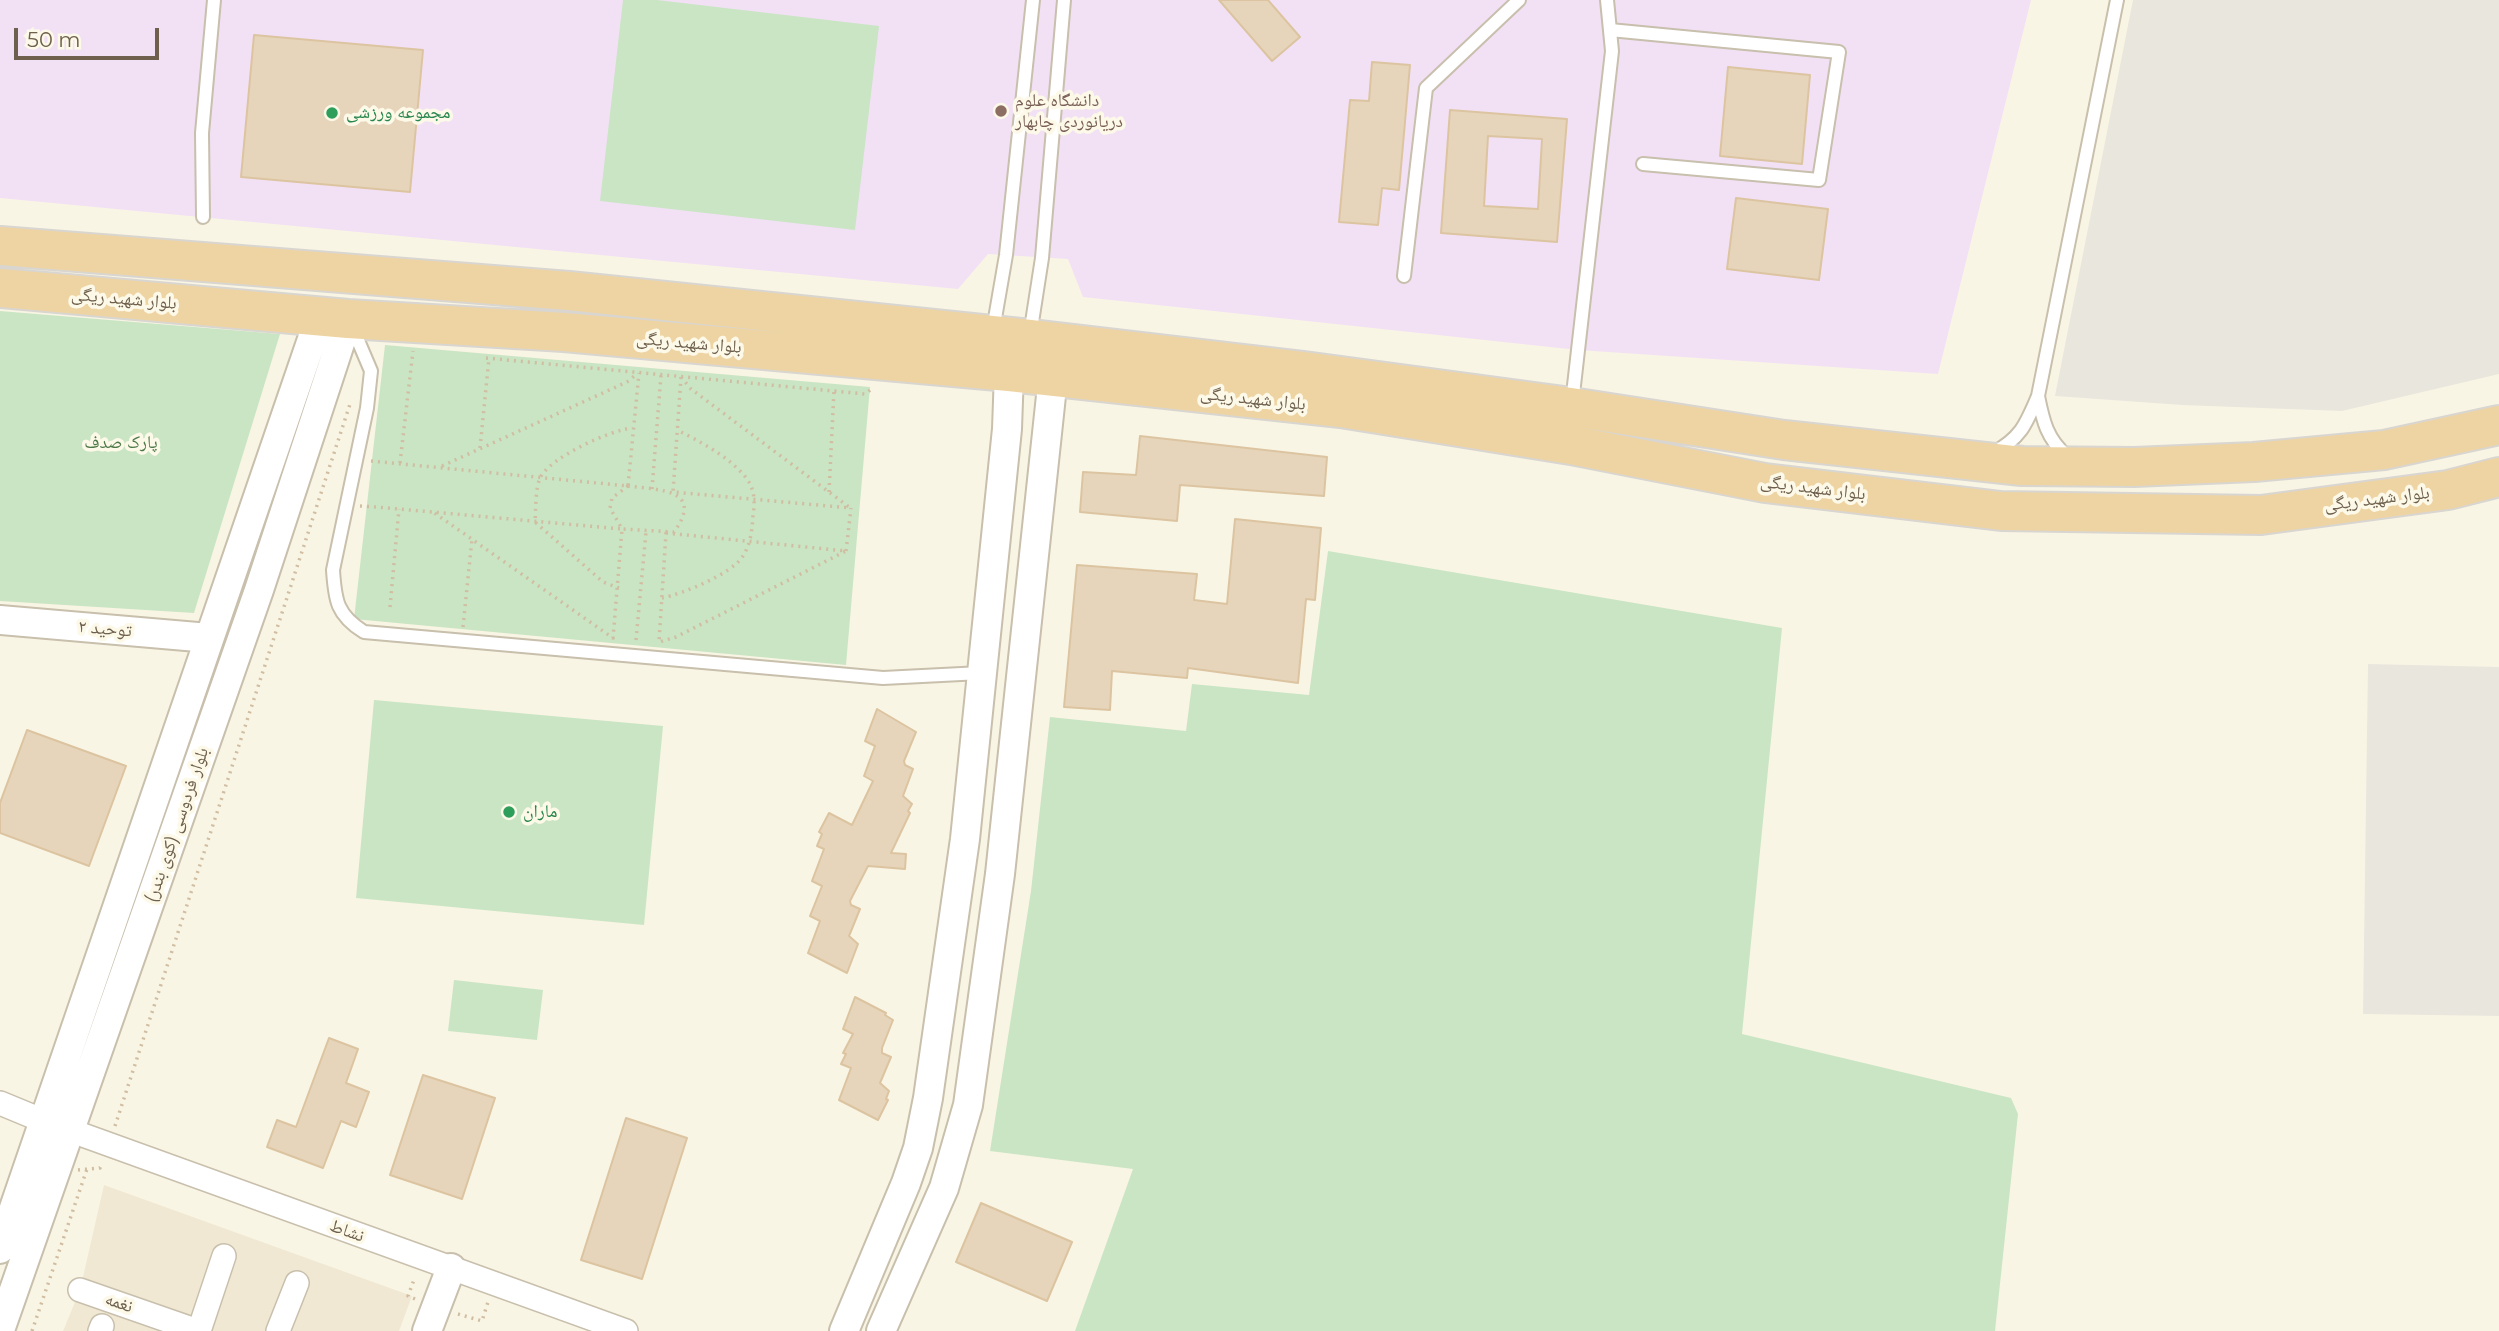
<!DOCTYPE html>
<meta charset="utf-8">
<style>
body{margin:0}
#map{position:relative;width:2499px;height:1331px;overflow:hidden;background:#f9f5e4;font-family:Montserrat,sans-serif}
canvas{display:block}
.scale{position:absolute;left:14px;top:28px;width:145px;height:32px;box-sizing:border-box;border:4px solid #6e604d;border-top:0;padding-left:9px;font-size:21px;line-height:24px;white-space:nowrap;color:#6e604d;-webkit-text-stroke:5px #fdf9e9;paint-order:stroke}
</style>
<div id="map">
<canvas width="2499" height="1331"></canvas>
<div class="scale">50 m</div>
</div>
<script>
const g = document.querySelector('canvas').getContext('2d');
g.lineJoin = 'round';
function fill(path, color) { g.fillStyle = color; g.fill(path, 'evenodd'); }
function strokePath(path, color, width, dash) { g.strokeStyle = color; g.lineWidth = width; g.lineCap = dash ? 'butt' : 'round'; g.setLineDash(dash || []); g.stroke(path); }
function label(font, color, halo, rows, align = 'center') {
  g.font = font + ' Montserrat,"Noto Naskh Arabic",sans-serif'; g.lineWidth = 7; g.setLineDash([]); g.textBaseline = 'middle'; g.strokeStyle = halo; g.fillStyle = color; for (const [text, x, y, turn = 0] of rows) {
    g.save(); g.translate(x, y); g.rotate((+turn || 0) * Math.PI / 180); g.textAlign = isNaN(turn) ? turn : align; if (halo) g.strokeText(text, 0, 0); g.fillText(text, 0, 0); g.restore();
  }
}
fill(new Path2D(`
 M104,1185l308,111 -13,35h-336l17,-41z`), '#f0e8d3');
fill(new Path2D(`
 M2133,0h366v374l-157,37 -160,-6 -127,-9z
 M2368,664l131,3v349l-136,-2z`), '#e9e6de');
fill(new Path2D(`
 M0,0h2031l-93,374 -360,-24 -495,-53 -15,-38 -80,-5 -30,35 -958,-91z`), '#f2e1f5');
fill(new Path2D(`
 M623,0h34l222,26 -24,204 -255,-29z
 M0,311l280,23 -86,279 -194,-12z
 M385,345l485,42 -24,278 -492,-46z
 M1328,551l454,77 -40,406 269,64 7,16 -23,217h-920l58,-162 -143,-18 41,-260 19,-174 136,14 6,-47 117,11z
 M374,700l289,26 -19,199 -288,-27z
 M454,980l89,10 -6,50 -89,-9z`), '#cae5c4');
const building = new Path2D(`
 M1219,0h49l32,37 -28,24z
 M254,35l169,15 -13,142 -169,-15z
 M1372,62l38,3 -11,125 -17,-2 -4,37 -39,-3 11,-122 19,1z
 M1728,67l82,8 -8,89 -82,-8z
 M1450,110l117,9 -10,123 -116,-9zM1488,136l54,3 -4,70 -54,-3z
 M1736,198l92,11 -9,71 -92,-11z
 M1140,436l187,21 -3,39 -144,-11 -3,36 -97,-9 3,-40 53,3z
 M1235,519l86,9 -6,72 -9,-1 -8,84 -110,-15 -1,10 -75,-7 -2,39 -46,-3 13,-142 120,9 -3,26 33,4z
 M877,709l39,23 -12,29 1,4 8,4 -10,27 9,8 -4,7 2,2 -19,40 15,1 -1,15 -37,-3 -18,35 1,4 9,4 -11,27 9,8 -11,29 -39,-20 12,-32 -10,-5 12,-30 -10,-5 12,-32 -7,-3 5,-12 -3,-2 10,-19 23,12 21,-44 -9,-5 11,-30 -10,-5z
 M27,730l99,36 -37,100 -89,-33v-30z
 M855,997l31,16 -1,2 8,5 -11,28v5l9,4 -11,26 9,8 -3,8 2,1 -10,20 -39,-20 12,-32 -10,-4 5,-10 -3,-1 10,-19 -10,-5z
 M329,1038l29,11 -12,34 23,9 -13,35 -15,-6 -18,47 -56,-21 10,-27 19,7z
 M423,1075l72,23 -33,101 -72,-24z
 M626,1118l61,20 -45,141 -61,-19z
 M981,1203l91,39 -25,59 -91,-39z`);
fill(building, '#e6d5ba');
strokePath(building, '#dcc4a1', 2);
const service = new Path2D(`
 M1610,30l229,22 -20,128 -176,-16
 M203,217l-1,-84 12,-133
 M1404,276l22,-188 93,-88
 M351,324l20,47 -4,37 -34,162c2,31 4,45 31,62l519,46 98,-5
 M993,330l13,-75 27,-255
 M1030,335l12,-77 22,-258
 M2038,396c5,25 9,43 29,60
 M1572,403l40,-352 -5,-51
 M1993,453c28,-15 33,-29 45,-57l79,-396`);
const minor = new Path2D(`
 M0,1103l46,19
 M69,1130l557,201
 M80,1290l118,41
 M100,1331l2,-5
 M199,1331l25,-75
 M278,1331l19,-48`);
const tertiary = new Path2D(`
 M0,620l209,18
 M0,1249l320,-933
 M0,1330l259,-740 89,-271
 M427,1331l24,-63
 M844,1331l62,-148 12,-35 10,-50 37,-259 42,-410 2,-57
 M881,1331l63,-143 24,-83 32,-231 53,-497`);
const trunk = new Path2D(`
 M0,246l569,45 461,48 274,32 267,36 213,33 238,26 112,1 120,-5 130,-12 115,-25
 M0,288l348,31 216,13 445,40 332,36 230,37 194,38 236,28 260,4 187,-25 51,-13`);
strokePath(service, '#c8bfac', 16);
strokePath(minor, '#c8bfac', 26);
strokePath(tertiary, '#c8bfac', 32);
strokePath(trunk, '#d9d6d1', 42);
strokePath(new Path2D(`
 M486,358l379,36 8,-6
 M681,377l-8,115 178,16
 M681,377l10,12 158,118
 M480,448l9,-90
 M371,461l257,25 11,-113
 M400,463l13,-112
 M442,466l185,-84 10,-8
 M628,486c31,4 77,3 46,46l-52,-3 -12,-21 2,-10z
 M652,489l9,-114
 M829,492l5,-101
 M360,506l16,1 246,22 -9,109 -180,-126
 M666,533l180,18 -170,86 -17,5z
 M846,551l5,-43
 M619,588l-16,-6 -68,-60c1,-13 0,-32 5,-44 10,-21 71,-48 92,-50
 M662,598c20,-4 70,-24 81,-42 8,-13 9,-26 10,-41 2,-12 2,-25 -6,-36 -17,-22 -46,-37 -70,-49
 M390,607l9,-98
 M463,627l9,-88
 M636,640l10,-108
 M115,1126l236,-725
 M78,1170l22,-2 2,-5
 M415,1299l-7,-3 7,-19
 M458,1314l24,7 6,-19
 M32,1331l55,-162`), '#d0bda2', 3.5, [2, 5]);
strokePath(service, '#fff', 12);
strokePath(minor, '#fff', 23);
strokePath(tertiary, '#fff', 28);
strokePath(trunk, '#eed4a2', 38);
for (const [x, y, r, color] of [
 [1001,111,7,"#8d6e63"],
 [332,113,7,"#2e9e5b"],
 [509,812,7,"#2e9e5b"]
]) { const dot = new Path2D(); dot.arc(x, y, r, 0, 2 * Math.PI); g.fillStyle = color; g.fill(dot); strokePath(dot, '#fdf9e9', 2.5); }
label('18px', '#785e54', '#fdf9e9', [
 ["دانشگاه علوم",1015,101],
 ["دریانوردی چابهار",1015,122]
], 'left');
label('18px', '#27864d', '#fdf9e9', [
 ["مجموعه ورزشی",346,113],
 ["ماران",523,812]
], 'left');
label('18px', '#6e604d', '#fdf9e9', [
 ["بلوار شهید ریگی",124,299,5],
 ["بلوار شهید ریگی",689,343,5],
 ["بلوار شهید ریگی",1253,399,6],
 ["بلوار شهید ریگی",1813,488,7],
 ["بلوار شهید ریگی",2377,499,-7],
 ["توحید ۲",105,629,5],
 ["بلوار فردوسی (کوی بندر)",177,825,-71],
 ["نشاط",347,1231,20],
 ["نغمه",119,1303,19]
]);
label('18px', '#4d7949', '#fdf9e9', [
 ["پارک صدف",121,443]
]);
</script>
